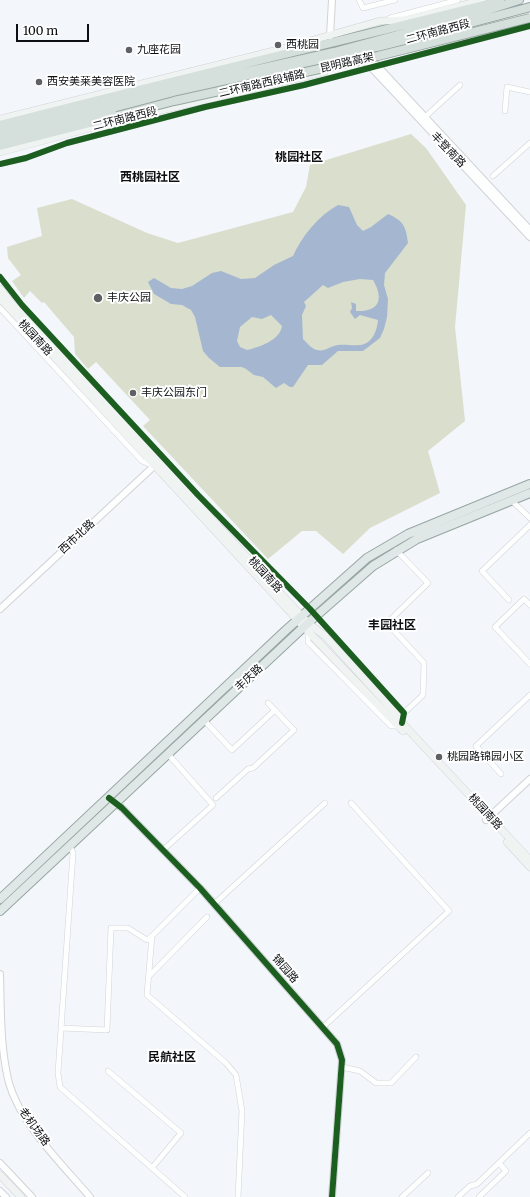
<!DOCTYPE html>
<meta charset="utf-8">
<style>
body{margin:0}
#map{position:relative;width:530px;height:1197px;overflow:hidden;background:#f3f6fa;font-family:Merriweather,serif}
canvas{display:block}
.scale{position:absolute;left:16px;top:24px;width:73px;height:18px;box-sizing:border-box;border:2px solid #0d0f12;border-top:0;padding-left:5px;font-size:12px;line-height:14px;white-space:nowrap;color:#0d0f12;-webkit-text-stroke:3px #fff;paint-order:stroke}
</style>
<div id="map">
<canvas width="530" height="1197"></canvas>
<div class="scale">100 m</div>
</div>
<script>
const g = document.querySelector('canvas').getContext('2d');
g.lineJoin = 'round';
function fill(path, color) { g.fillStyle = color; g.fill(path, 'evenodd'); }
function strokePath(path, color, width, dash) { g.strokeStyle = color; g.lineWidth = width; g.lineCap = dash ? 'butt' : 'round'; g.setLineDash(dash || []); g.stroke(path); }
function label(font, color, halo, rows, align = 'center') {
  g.font = font + ' Merriweather,"Noto Sans SC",serif'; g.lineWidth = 4; g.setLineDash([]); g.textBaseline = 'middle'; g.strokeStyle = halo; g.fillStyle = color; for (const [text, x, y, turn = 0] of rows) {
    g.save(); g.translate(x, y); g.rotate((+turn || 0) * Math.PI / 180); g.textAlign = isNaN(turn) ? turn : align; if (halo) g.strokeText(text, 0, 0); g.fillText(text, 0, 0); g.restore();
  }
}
fill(new Path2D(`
 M411,134l15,14 40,57 -11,122 10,94 -37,30 12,42 -70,35 -27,26 -27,-23h-14l-34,28 -125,-133 7,-6 -54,-58 -8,7 -13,-15 -1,-17 -30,-35 -2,1 -12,-12 -6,7 -12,-17 9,-6 -13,-17 -1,-11 35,-11 -5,-28 35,-9 75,34 31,10 115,-31 13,-25 4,-22z`), '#d9dfcc');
fill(new Path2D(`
 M338,205l11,2 8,18 6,6 8,-4 17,-13c16,7 18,13 20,29l-23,30 -1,12 4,14 -1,18 -3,12 -4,9 -17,13h-25l-16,14h-14l-15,22h-3l-6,-4 -8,5 -13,-11 -9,-2 -8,-6 -4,-2h-22l-11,-9 -6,-7 -8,-34 -4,-7 -9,-5 -11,-1 -5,-3 -12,-7 -6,-12 6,-4 17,10 11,1 10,-3 20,-13 9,-2 20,8 14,-1 19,-13 19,-9c9,-20 25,-40 45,-51zM360,279l13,1c11,19 7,32 -17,31v-7l-5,-2 1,6 -2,4 5,7 5,-4 18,5c-1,11 -6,24 -18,25 -8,1 -15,-1 -22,0 -8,1 -13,7 -21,5 -5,-1 -10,-7 -14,-11l-1,-24 4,-9 -2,-4 19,-17 5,3 15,-6zM271,315l11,11c-2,14 -22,21 -35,24l-7,-3 -3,-6 3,-14 12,-10 10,2z`), '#a5b6d0');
const minor = new Path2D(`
 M359,0l4,8 32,-8
 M390,18l68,-18
 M505,111l2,-24 23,5
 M425,117l35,-32
 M0,164l26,-6 41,-15 138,-36 99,-22 226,-59
 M493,176l37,-33
 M0,277l22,28 176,190 112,114 94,104 -2,9
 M0,308l142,153 12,5
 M511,500l19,18
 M396,550l32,33 -41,40 37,40 -1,32 -19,18
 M509,600l-27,-29 48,-46
 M530,605l-6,-6 -29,28 35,37
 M308,631v11l83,84h8
 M204,720l28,30 43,-40
 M501,774l-25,-28 54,-51
 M216,798l32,-29 5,-1 41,-38 -26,-27
 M70,846l3,7 -15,220 2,14 125,110
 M163,850l50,-45 -45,-51
 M200,888l-48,48 -5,59 79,68 10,12 6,36 -4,86
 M214,904l111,-101
 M149,976l58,-59
 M61,1028l46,2 4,-102h17l19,12 5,-4
 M322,1028l127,-117 -98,-108
 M342,1067l18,4 16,12h15l25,-26
 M108,1071l73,62 -29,35
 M402,1197l26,-24
 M458,1197l12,-11 7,-2 53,-51
 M479,1197l27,-26 -7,-8`);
const tertiary = new Path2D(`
 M330,36l2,-36
 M372,60l158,170
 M366,62l164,175
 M0,609l154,-143
 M109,798l13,10 78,80 137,156 5,16 -10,137
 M486,820l44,-41
 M0,974c1,35 0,74 9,109 12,42 53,81 81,114
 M0,1163l32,34
 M0,1191l6,6`);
const secondary = new Path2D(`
 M0,119l278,-69 102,-29 26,-1 77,-20
 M0,152l123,-33 201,-47
 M0,289l12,15 296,319 17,13 74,81 3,6 128,137
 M0,298l304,329 99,104
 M507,842l23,25
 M0,1175l21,22`);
const primary = new Path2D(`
 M0,899l286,-269 81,-72 41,-24 122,-50
 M0,911l308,-288 65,-57 44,-27 113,-46`);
const trunk = new Path2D(`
 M0,125c166,-43 333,-82 500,-124
 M0,132l113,-30 221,-50 145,-39 40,-13
 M0,139l114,-30 221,-50 195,-52
 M0,146l117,-30`);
strokePath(minor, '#d1d3d7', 6);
strokePath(tertiary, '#d1d3d7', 8);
strokePath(secondary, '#d1d3d7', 8);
strokePath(primary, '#97a6a2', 10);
strokePath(trunk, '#97a6a2', 10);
strokePath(minor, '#fdfefe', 5);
strokePath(tertiary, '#fdfefe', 6);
strokePath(secondary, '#eff3f2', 7);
strokePath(primary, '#dfe8e6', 8);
strokePath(trunk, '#d5e0dd', 8);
const trunkBridge = new Path2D(`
 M117,116l57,-15 204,-45 152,-38`);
strokePath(trunkBridge, '#97a6a2', 10, []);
strokePath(trunkBridge, '#d5e0dd', 8);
strokePath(new Path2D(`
 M0,164l26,-6 41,-15 138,-36 99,-22 226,-59
 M0,277l22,28 176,190 112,114 94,104 -2,10
 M109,798l13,10 78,80 137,156 5,16 -10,137`), '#1b5e20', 6);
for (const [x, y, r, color] of [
 [278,45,4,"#5e6063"],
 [129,50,4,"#5e6063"],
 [39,82,4,"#5e6063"],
 [98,298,5,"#5e6063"],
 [133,393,4,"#5e6063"],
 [439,757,4,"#5e6063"]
]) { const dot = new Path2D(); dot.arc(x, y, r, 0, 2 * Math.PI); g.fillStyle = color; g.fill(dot); strokePath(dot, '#fff', 1.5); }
label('11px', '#0d0f12', '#fff', [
 ["二环南路西段",438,32,-15],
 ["昆明路高架",347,63,-13],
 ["二环南路西段辅路",262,84,-13],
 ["二环南路西段",125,119,-14],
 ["丰登南路",448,150,46],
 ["桃园南路",35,338,47],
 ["西市北路",77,537,-43],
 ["桃园南路",265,575,47],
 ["丰庆路",249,678,-43],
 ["桃园南路",485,812,47],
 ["锦园路",285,969,49],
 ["老机场路",34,1127,54]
]);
label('11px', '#0d0f12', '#fff', [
 ["西桃园",286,45],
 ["九座花园",137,50],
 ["西安美莱美容医院",47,82],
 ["丰庆公园",107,298],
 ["丰庆公园东门",141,393],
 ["桃园路锦园小区",447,757]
], 'left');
label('bold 12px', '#0d0f12', '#fff', [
 ["桃园社区",299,158],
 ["西桃园社区",150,178],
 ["丰园社区",392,626],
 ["民航社区",172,1058]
]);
</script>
